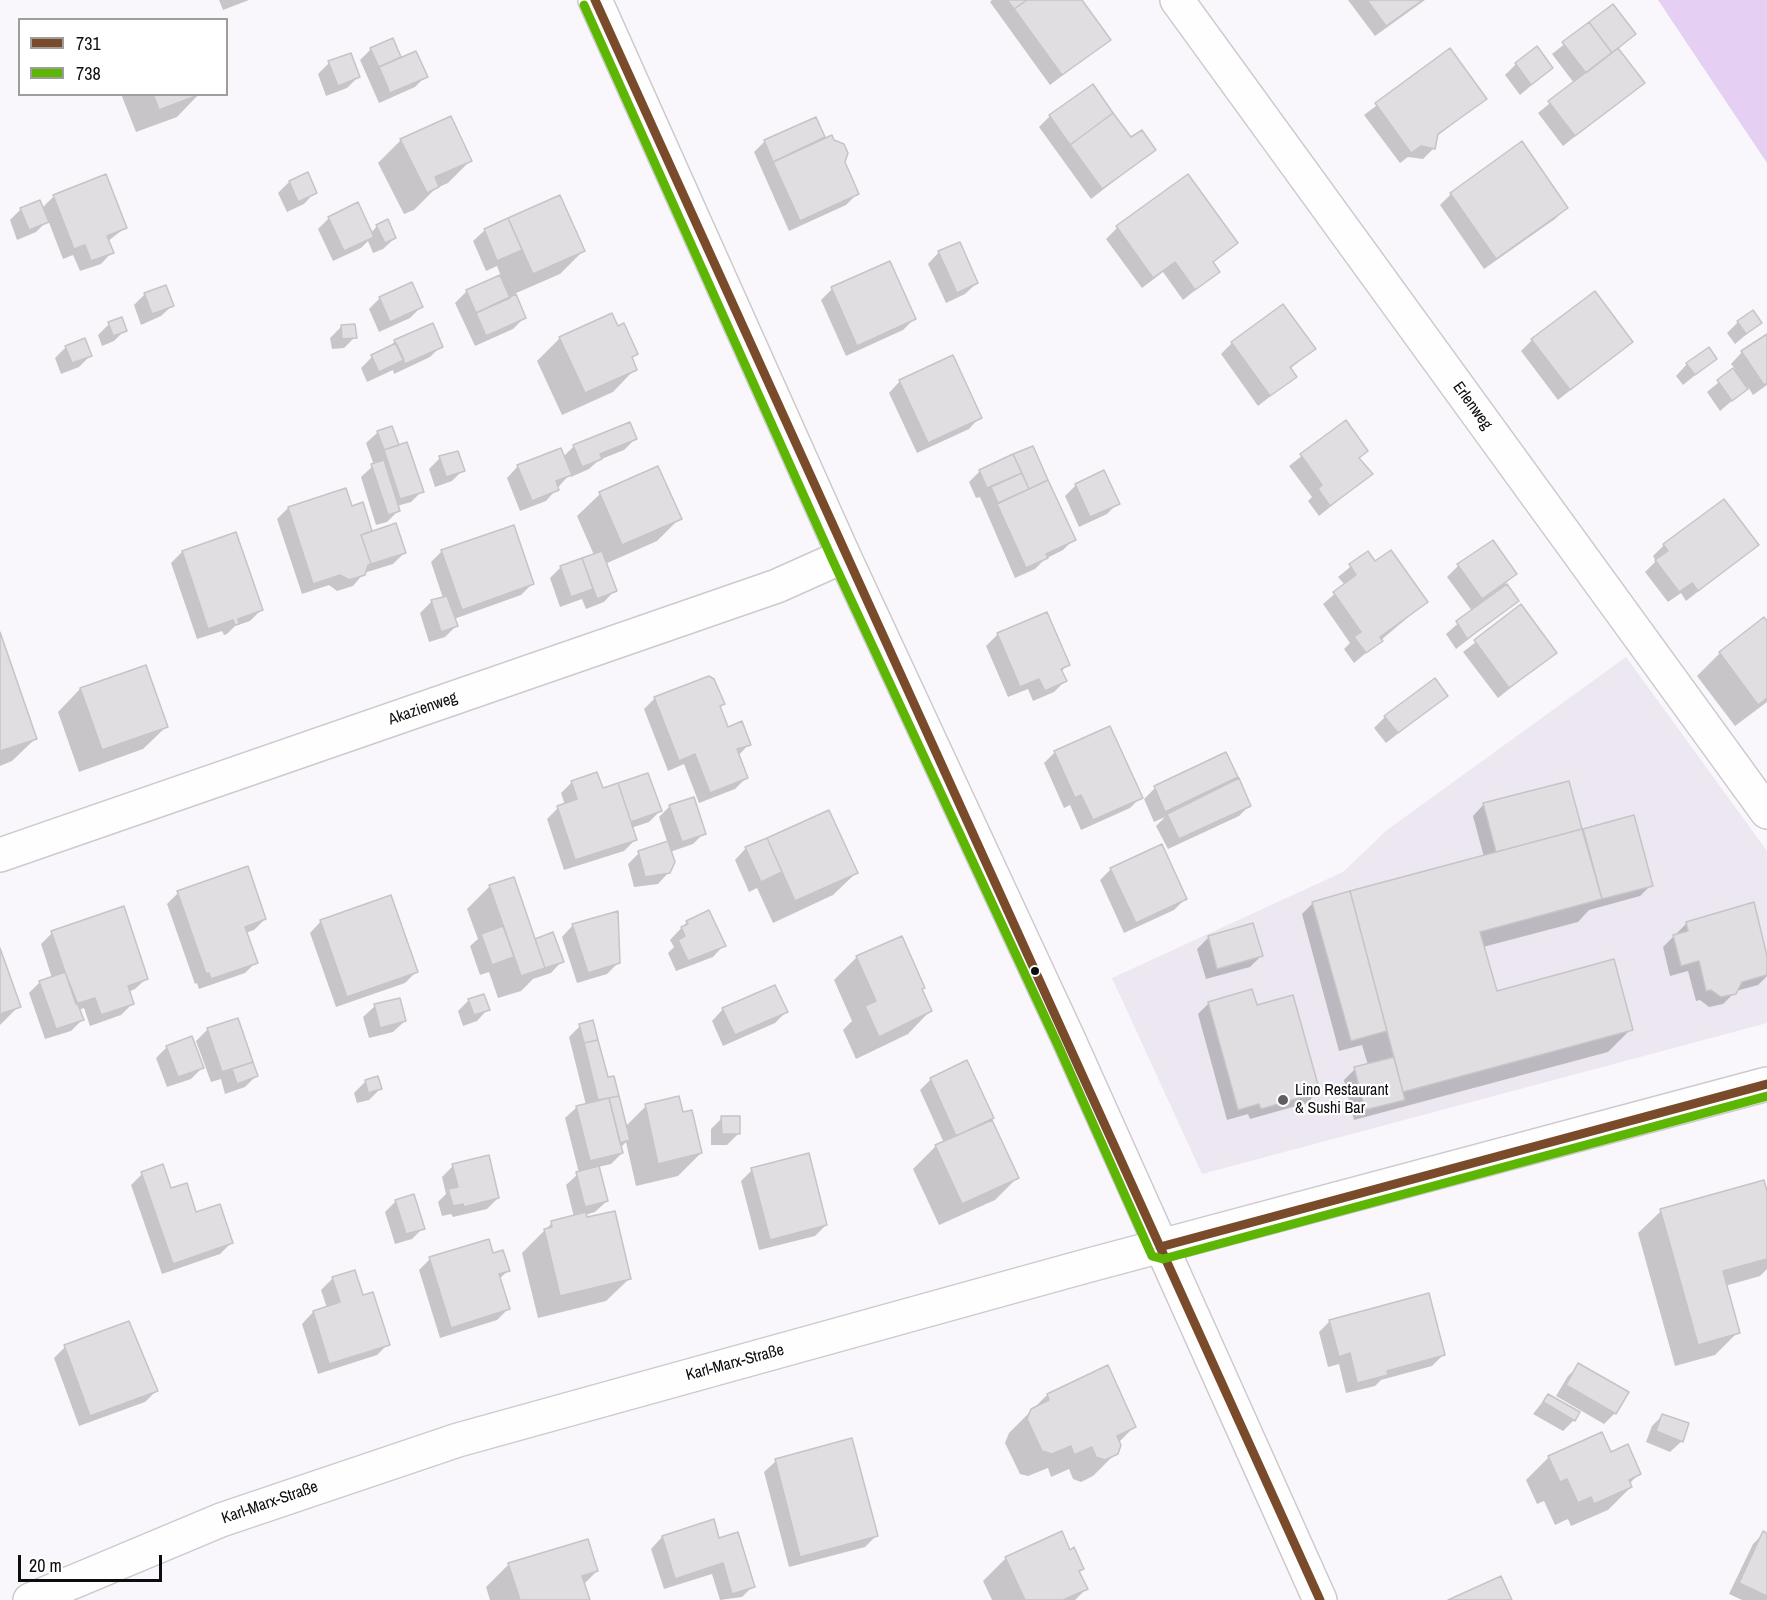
<!DOCTYPE html>
<meta charset="utf-8">
<style>
body{margin:0}
#map{position:relative;width:1767px;height:1600px;overflow:hidden;background:#f9f7fb;font-family:"Archivo Narrow",sans-serif}
canvas{display:block}
.legend{position:absolute;left:18px;top:18px;width:210px;height:78px;box-sizing:border-box;background:#fff;border:2px solid #9e9e9f;margin:0;padding:8px 10px;list-style:none;font-size:18px;color:#0d0c0e}
.legend li{display:flex;align-items:center;gap:12px;height:30px}
.legend b{width:30px;border:2px solid #9e9e9f}
.scale{position:absolute;left:18px;top:1555px;width:144px;height:27px;box-sizing:border-box;border:3px solid #0d0c0e;border-top:0;padding-left:8px;font-size:18px;line-height:21px;white-space:nowrap;color:#0d0c0e;-webkit-text-stroke:4px #fff;paint-order:stroke}
</style>
<div id="map">
<canvas width="1767" height="1600"></canvas>
<ul class="legend">
<li><b style="height:8px;background:#7a4b2a"></b>731</li>
<li><b style="height:8px;background:#5db604"></b>738</li>
</ul>
<div class="scale">20 m</div>
</div>
<script>
const g = document.querySelector('canvas').getContext('2d');
g.lineJoin = 'round';
function fill(path, color) { g.fillStyle = color; g.fill(path, 'evenodd'); }
function strokePath(path, color, width, dash) { g.strokeStyle = color; g.lineWidth = width; g.lineCap = dash ? 'butt' : 'round'; g.setLineDash(dash || []); g.stroke(path); }
function label(font, color, halo, rows, align = 'center') {
  g.font = font + ' "Archivo Narrow",sans-serif'; g.lineWidth = 4.5; g.setLineDash([]); g.textBaseline = 'middle'; g.strokeStyle = halo; g.fillStyle = color; for (const [text, x, y, turn = 0] of rows) {
    g.save(); g.translate(x, y); g.rotate((+turn || 0) * Math.PI / 180); g.textAlign = isNaN(turn) ? turn : align; if (halo) g.strokeText(text, 0, 0); g.fillText(text, 0, 0); g.restore();
  }
}
fill(new Path2D(`
 M1626,657l141,194v172l-565,151 -90,-196 231,-106 44,-42z`), '#ece7f0');
fill(new Path2D(`
 M1658,0h109v163z`), '#e5d0f4');
fill(new Path2D(`
 M219,0h30l-26,10z
 M992,0h87l30,40 -59,45 -60,-83z
 M1348,0h77l-50,36z
 M1613,6l21,28 -16,15 25,34 -80,63 -25,-33 36,-30 -22,-29z
 M392,40l9,19 25,17 -11,11 -36,16 -19,-43 11,-11z
 M1450,50l35,49 -49,38 -2,11 -11,11 -15,-2 -8,6 -36,-48z
 M329,63l29,14 -11,11 -21,8 -8,-22z
 M1516,64l36,4 -32,27 -15,-20z
 M121,94h78l-22,23 -41,15z
 M1050,116l81,24 23,10 -63,49 -52,-72z
 M815,119l10,20 18,23 14,32 -11,11 -57,26 -35,-79 11,-11z
 M401,140l70,20 -23,23 -13,6 -21,21 -10,4 -26,-51z
 M307,174l8,18 -11,12 -17,8 -9,-19 11,-11z
 M1451,194l115,14 -11,11 -71,50 -44,-64z
 M54,196l71,32 -17,13 4,11 -11,12 -21,7 -7,-16 -10,4 -15,-39 -12,12 -19,8 -7,-20 11,-11 21,-1z
 M559,197l24,54 -23,23 -46,20 11,23 -12,12 -38,17 -20,-43 11,-11 35,-16 -4,-10 -11,5 -13,-30 12,-11z
 M329,218l42,15 6,-7 18,12 -12,11 -10,4 -5,-12 -7,7 -28,13 -15,-32z
 M1117,228l119,15 -24,20 6,9 -35,28 -20,-28 -21,16 -36,-49z
 M939,252l38,31 -12,11 -19,9 -18,-39z
 M832,289l82,30 -11,11 -57,26 -25,-56z
 M145,294l28,11 -12,11 -20,9 -7,-20z
 M380,298l41,9 -11,11 -31,14 -10,-23z
 M1738,322l22,1 -25,21 -8,-11z
 M109,324l16,6 -11,11 -12,5 -4,-11z
 M342,326l13,11 -11,11 -12,1 -2,-11z
 M617,329l19,24 -5,6 4,10 -22,23 -51,23 -25,-54 23,-23z
 M1767,336v49l-14,10 -5,-8 -28,24 -13,-19 28,-23 -4,-5 11,-12z
 M1532,340l99,2 -73,58 -37,-49z
 M395,341l46,5 -11,11 -36,17 -1,-4 -26,12 -6,-14 11,-11 16,-8z
 M1232,343l82,6 -24,20 5,8 -37,29 -37,-52z
 M66,347l24,9 -11,11 -18,7 -6,-16z
 M1715,359l-32,26 -7,-9 11,-12z
 M900,381l80,36 -11,12 -52,24 -28,-60z
 M1345,422l13,37 13,15 -52,42 -11,-15 4,-4 -23,-31z
 M378,432l20,15 24,44 -11,11 -14,4 2,4 -12,12 -11,3 -15,-48 13,-12 -8,-22z
 M635,439l-11,11 -25,10 -10,9 -18,8 -1,-3 -24,27 -26,10 -13,-33 11,-12 45,-9 11,-11z
 M1032,448l42,91 -11,11 -18,9 -10,10 -20,9 -35,-81 -4,1 -7,-16 11,-11z
 M440,458l23,12 -11,11 -17,6 -6,-18z
 M1076,485l42,18 -11,11 -28,13 -14,-31z
 M600,494l80,24 -23,23 -52,23 10,26 -11,12 -18,7 -4,-10 -22,8 -10,-29 11,-11 33,-12 -17,-39z
 M362,504l9,29 33,20 -11,11 -29,9 -11,13 -16,5 -8,-6 -27,9 -25,-75 11,-11h63z
 M1664,545h93l-71,56 -5,-8 -13,9 -23,-30 11,-11 -3,-5z
 M442,551l90,33 -11,11 -67,24 2,7 -11,11 -16,5 -9,-29 11,-11 12,-4 -12,-36z
 M182,552l79,58 -11,11 -15,5 -8,8 -3,1 -2,-4 -25,8 -26,-76z
 M1367,553l8,10 51,39 -72,61 -10,-14 6,-6 -27,-39 22,-19 -7,-8z
 M1458,566l57,8 -10,10 12,17 -61,48 -10,-15 26,-23 -25,-34z
 M1521,607l34,45 -57,46 -35,-46z
 M1046,614l22,50 -7,8 4,9 -11,11 -21,9 -5,-12 -20,8 -22,-51 11,-11z
 M1767,624v78l-32,24 -38,-50 23,-23z
 M0,637l35,102 -23,22 -12,5z
 M80,689l86,38 -23,22 -64,23 -21,-60z
 M1446,696l-60,47 -12,-15 11,-11z
 M655,698l69,5 -5,5 9,21 21,15 -11,12 8,22 -11,11 -36,14 -15,-39 -16,7 -24,-62z
 M1055,752l86,45 -11,11 -49,22 -11,-25 -6,3 -20,-45z
 M647,775l13,36 -11,11 -18,6 4,12 -11,11 -60,19 -17,-51 11,-11 7,-3 -4,-12 11,-11 30,8z
 M1236,776l-9,9 23,20 -11,11 -71,33 -12,-23 9,-9 -11,5 -10,-23 11,-11z
 M1484,804l92,28 57,-15 18,68 -11,11 -51,14 -11,12 -95,25 13,46 135,36 -23,23 -254,68 -10,-40 11,-11 13,-4 -6,-20 -23,6 -37,-137 11,-11 171,-46 -11,-41z
 M670,806l34,27 -11,11 -23,8 -1,20 -11,12 -24,3 -6,-23 11,-11 29,-9 -9,-27z
 M829,812l27,61 -23,22 -60,28 -16,-35 -8,4 -14,-32 11,-12z
 M1111,869l74,30 -11,11 -50,23 -24,-53z
 M490,886l44,54 28,21 -11,12 -18,6 -12,12 -23,7 -9,-26 -9,3 -10,-29 8,-7 -11,-30z
 M178,893l87,26 -11,11 -8,3 10,29 -11,11 -46,16 -2,-6 -2,1 -28,-80z
 M321,921l95,51 -11,11 -69,24 -26,-74z
 M687,922l37,23 -11,12 -37,14 -8,-18 6,-6 -4,-7z
 M1687,923l80,40v13l-9,9 -22,6 -13,13 -14,3 -9,-7 -4,1 -8,-30 -18,5 -7,-29z
 M573,925l45,38 -11,11 -30,9 -15,-46z
 M52,933l95,45 -12,11 -7,3 4,12 -11,11 -31,11 -6,-18 -5,2 3,10 -11,11 -26,8 -16,-46 11,-11 12,-4 -11,-34z
 M1209,937l52,19 -11,11 -44,12 -9,-30z
 M0,952l19,54 -19,19z
 M857,957l67,31 -3,2 9,21 -22,23 -52,25 -13,-29 9,-9 -18,-41z
 M469,1000l19,9 -11,12 -14,5 -5,-15z
 M1209,1003l47,4 62,85 -11,11 -57,16 -2,-5 -21,6 -29,-106z
 M375,1006l30,15 -12,11 -24,6 -6,-21z
 M723,1009l63,3 -11,11 -52,23 -11,-25z
 M237,1020l19,56 -11,11 -20,7 -4,-15 -10,3 -15,-41 11,-11z
 M580,1026l27,53 6,-1 12,49 21,-21 36,7 19,40 -23,23 -42,10 -10,-44 -6,6 2,5 -11,11 -13,3 9,34 -12,11 -10,3 44,64 -23,22 -68,17 -16,-65 30,-30 22,-6 -8,-32 13,-12 -14,-55 12,-11 9,-2 -17,-68z
 M167,1047l35,21 -11,11 -24,8 -11,-29z
 M377,1078l3,11 -11,11 -12,3 -3,-10 11,-11z
 M931,1079l61,39 -6,6 31,54 -22,22 -56,25 -26,-56 23,-23 8,-3 -24,-53z
 M722,1118l17,15 -12,12h-16v-16z
 M453,1166l45,32 -11,11 -34,8 -2,-3 -9,2 -4,-14 8,-8 -4,-17z
 M752,1170l74,55 -11,11 -56,14 -18,-69z
 M142,1174l28,16 61,53 -11,11 -58,20 -31,-89z
 M1767,1197v72l-7,7 -35,10 13,46 -23,23 -40,11 -37,-133 23,-22z
 M396,1201l27,27 -11,11 -17,5 -10,-32z
 M492,1254l16,17 -9,8 9,30 -11,11 -57,18 -21,-68 11,-11z
 M354,1272l8,25 26,47 -11,11 -59,19 -16,-50 11,-12 14,-4 -6,-18 11,-11z
 M1330,1321l113,34 -11,11 -51,14 -6,6 -29,7 -7,-29 -11,3 -9,-35z
 M65,1347l91,44 -11,11 -66,24 -25,-68z
 M1579,1365l36,48 -11,11 -48,-28 12,-20z
 M1047,1395l87,32 -16,16 -2,10 -23,23 -12,6 -8,-3 -4,-10 -18,8 -3,-9 -20,8 -8,-2 -15,-31 4,-10z
 M1548,1395l26,25 -11,11 -30,-17z
 M1663,1415l19,26 -12,11 -24,-10 6,-16z
 M1610,1454l29,20 -10,10 2,3 -23,23 -37,16 -3,-7 -13,6 -11,-24 -7,3 -11,-24 23,-23z
 M776,1461l100,75 -11,11 -76,20 -25,-95z
 M1764,1533l3,2v65h-25l-13,-6 24,-50z
 M662,1537l57,3 34,46 -11,11 -22,3 -8,-26 -48,15 -13,-40z
 M1069,1552l13,17 -4,4 8,16 -11,11h-83l-9,-19 23,-23z
 M509,1564l88,7 -14,14 5,15h-98l-4,-13z`), '#0003');
const building = new Path2D(`
 M1007,0h20l-13,9z
 M1027,0h55l29,40 -49,35 -48,-66z
 M1367,0h56l-37,26z
 M1613,4l23,30 -24,19 -23,-31z
 M1589,22l23,31 -26,20 -24,-31z
 M393,38l8,19 -22,10 -9,-19z
 M1537,46l16,22 -22,17 -16,-22z
 M1450,48l37,51 -49,35 -3,15 -14,-3 -10,7 -36,-50z
 M1618,48l27,35 -70,53 -27,-35z
 M416,51l12,26 -38,16 -11,-26z
 M351,53l9,24 -22,9 -10,-25z
 M1093,84l20,29 -43,32 -21,-30z
 M153,94h48l-42,16z
 M1113,113l18,24 11,-7 14,20 -54,39 -32,-44z
 M451,116l21,45 -37,16 4,10 -12,6 -27,-54z
 M816,117l9,20 -52,25 -9,-22z
 M832,135l2,5 10,4 4,9 -3,9 14,32 -59,27 -27,-59z
 M1522,141l46,67 -72,51 -46,-66z
 M308,172l9,21 -19,9 -9,-21z
 M106,174l21,54 -20,8 7,17 -23,8 -6,-16 -11,4 -21,-54z
 M1188,174l50,69 -25,19 7,10 -25,18 -20,-28 -22,16 -37,-52z
 M560,195l25,56 -52,23 -25,-56z
 M40,200l9,22 -20,8 -9,-22z
 M358,202l16,35 -30,14 -16,-34z
 M508,218l14,32 -25,11 -13,-32z
 M388,219l8,19 -11,5 -9,-18z
 M960,242l18,41 -21,10 -19,-42z
 M890,261l26,58 -59,27 -26,-59z
 M500,275l10,23 -34,15 -10,-23z
 M412,282l11,25 -33,15 -11,-25z
 M166,285l8,21 -22,8 -8,-21z
 M1595,291l38,51 -63,48 -39,-51z
 M516,294l10,24 -40,18 -10,-23z
 M1283,304l33,45 -26,18 7,10 -27,19 -39,-54z
 M1753,310l9,13 -16,11 -9,-13z
 M612,313l6,13 6,-3 14,31 -6,3 5,13 -52,23 -26,-56z
 M122,317l5,14 -14,5 -5,-14z
 M433,323l10,24 -38,17 -11,-24z
 M355,324l2,14 -15,1 -1,-14z
 M1767,334v49l-3,2 -23,-34z
 M85,338l7,18 -20,7 -7,-17z
 M396,343l8,17 -25,12 -8,-17z
 M1709,347l8,12 -22,16 -9,-12z
 M953,355l29,63 -54,25 -29,-63z
 M1733,368l15,21 -16,12 -15,-21z
 M1346,420l22,31 -9,7 14,16 -43,32 -12,-17 4,-4 -22,-31z
 M630,422l7,17 -37,15 2,5 -20,8 -9,-22z
 M392,426l7,19 -15,5 -7,-19z
 M407,442l17,50 -24,7 -16,-49z
 M1033,446l15,34 -19,9 -16,-35z
 M561,448l11,27 -16,6 3,9 -27,11 -15,-36z
 M458,451l7,20 -19,6 -7,-21z
 M1013,454l9,19 -35,15 -8,-18z
 M384,460l16,51 -12,4 -17,-51z
 M658,466l24,53 -60,26 -23,-53z
 M1104,470l16,34 -30,13 -15,-33z
 M1022,473l7,16 -31,14 -7,-16z
 M1048,480l28,60 -30,14 2,4 -22,10 -29,-64z
 M346,488l6,18 11,-4 9,29 -11,4 10,29 -3,1 -3,10 -16,5 -9,-5 -27,9 -25,-77z
 M1724,499l35,46 -61,46 -6,-8 -13,9 -24,-32 13,-9 -5,-7z
 M396,523l10,30 -35,11 -10,-29z
 M514,525l20,59 -72,26 -21,-60z
 M236,532l27,78 -25,9 1,5 -4,1 -2,-5 -25,9 -26,-78z
 M1493,540l24,34 -35,25 -25,-35z
 M1391,550l37,52 -48,35 3,4 -17,12 -12,-16 7,-5 -28,-40 23,-17 -7,-11 19,-13 7,10z
 M602,551l15,40 -20,8 -15,-41z
 M582,558l11,31 -22,8 -11,-31z
 M1507,584l12,17 -52,38 -11,-18z
 M447,596l11,30 -17,6 -10,-32z
 M1521,604l36,49 -48,35 -35,-48z
 M1047,612l23,53 -9,4 6,12 -22,10 -6,-12 -19,8 -23,-54z
 M1764,617l3,4v77l-9,7 -39,-53z
 M0,632l37,107 -37,12z
 M146,665l22,62 -66,23 -22,-62z
 M709,676l5,3 11,25 -5,2 8,21 14,-6 9,24 -14,4 11,29 -38,15 -15,-39 -16,7 -25,-64z
 M1435,678l13,18 -50,37 -14,-17z
 M1110,726l33,72 -50,22 -12,-25 -6,3 -21,-47z
 M1226,752l12,25 -73,35 -11,-26z
 M597,772l6,16 15,-5 19,57 -62,20 -18,-54 20,-7 -6,-18z
 M648,773l14,38 -31,11 -13,-39z
 M1239,778l12,28 -72,33 -12,-25z
 M1569,781l13,48 -86,23 -13,-49z
 M694,797l12,37 -24,8 -13,-37z
 M829,810l29,63 -63,28 -28,-63z
 M1634,815l19,71 -51,13 -19,-70z
 M1582,829l20,70 -122,33 17,59 117,-32 19,71 -230,62 -53,-201z
 M767,838l15,34 -21,10 -16,-35z
 M668,841l7,21 -5,11 -25,4 -7,-26z
 M1162,844l25,55 -51,24 -26,-55z
 M248,866l18,53 -21,8 13,36 -47,16 -2,-6 -3,1 -29,-83z
 M514,877l31,91 -24,8 -32,-91z
 M1350,891l37,140 -36,10 -39,-139z
 M391,895l27,77 -71,25 -27,-77z
 M1754,902l13,54v19l-25,7 -6,12 -15,3 -10,-7 -5,1 -7,-30 -18,5 -8,-31 15,-4 -2,-9z
 M124,906l24,73 -20,7 6,18 -33,11 -6,-17 -19,6 -25,-73z
 M709,910l17,36 -38,15 -10,-21 7,-4 -4,-9 7,-3 -2,-3z
 M618,911l2,52 -32,10 -16,-49z
 M1253,923l10,33 -46,13 -9,-33z
 M503,926l11,31 -22,8 -11,-31z
 M553,932l11,30 -19,6 -10,-29z
 M902,936l23,52 -3,1 10,22 -53,26 -14,-31 11,-5 -20,-45z
 M0,948l21,59 -21,7z
 M65,972l19,48 -28,9 -17,-48z
 M775,985l13,27 -53,23 -13,-27z
 M1252,989l5,16 36,-10 27,97 -59,17 -2,-5 -21,6 -30,-108z
 M484,994l6,16 -16,5 -6,-16z
 M400,998l6,23 -26,7 -6,-24z
 M238,1018l15,44 -31,10 -15,-44z
 M593,1020l5,20 -14,3 -5,-19z
 M192,1036l12,32 -26,9 -12,-31z
 M598,1040l10,37 6,-1 5,20 -21,4 -14,-57z
 M1394,1057l11,43 -40,10 -11,-43z
 M967,1060l27,58 -38,18 -26,-58z
 M253,1062l5,14 -21,8 -5,-15z
 M378,1076l4,13 -14,4 -3,-13z
 M619,1096l11,44 -10,3 -11,-45z
 M679,1096l4,16 9,-2 10,43 -44,11 -13,-60z
 M609,1098l14,55 -33,8 -14,-55z
 M721,1116h19v18h-18z
 M992,1120l27,58 -57,26 -27,-59z
 M809,1153l18,72 -57,15 -19,-72z
 M489,1155l10,43 -35,9 -1,-3 -10,2 -5,-17 10,-2 -6,-23z
 M163,1164l8,24 16,-5 9,29 24,-8 13,39 -60,21 -32,-92z
 M599,1166l9,35 -23,6 -9,-35z
 M1764,1180l3,11v68l-44,12 17,62 -42,12 -38,-136z
 M414,1194l11,35 -19,5 -11,-34z
 M615,1211l16,68 -71,17 -16,-67 8,-2 -1,-6 35,-9 1,5z
 M489,1239l4,14 10,-3 7,21 -11,3 11,35 -59,19 -22,-71z
 M355,1270l8,25 10,-3 17,53 -61,19 -16,-53 27,-9 -8,-25z
 M1429,1293l16,62 -58,16 1,4 -31,8 -7,-30 -11,4 -10,-37z
 M129,1321l29,70 -68,25 -26,-71z
 M1578,1363l51,29 -13,22 -50,-29z
 M1108,1365l28,62 -19,9 4,9 -3,9 -13,6 -9,-3 -4,-10 -18,8 -3,-9 -19,8 -10,-3 -15,-32 4,-10 18,-9 -2,-6z
 M1548,1394l32,18 -5,9 -32,-19z
 M1662,1414l27,9 -6,19 -27,-11z
 M1602,1432l9,20 17,-8 13,30 -12,6 3,7 -38,17 -3,-7 -13,6 -11,-24 -7,3 -12,-26z
 M852,1438l26,98 -78,21 -25,-98z
 M714,1519l5,19 19,-6 17,55 -23,7 -9,-31 -48,16 -13,-43z
 M1062,1531l8,19 4,-3 10,22 -5,2 9,18 -25,11h-38l-20,-43z
 M1763,1531l4,2v63l-28,-13z
 M588,1539l10,32 -16,5 8,24h-70l-12,-37z
 M1501,1576l11,24h-64z`);
fill(building, '#e0dee1');
strokePath(building, '#c5c4c6', 1.5);
const minor = new Path2D(`
 M595,0l249,556 224,482 252,562
 M1177,0l590,812
 M0,855l777,-269 67,-30
 M30,1600l191,-80 237,-80 628,-174 681,-182`);
strokePath(minor, '#cccacd', 36);
strokePath(minor, '#fefefe', 33);
strokePath(new Path2D(`
 M595,0c239,534 485,1066 725,1600
 M1160,1247l607,-163`), '#7a4b2a', 9);
strokePath(new Path2D(`
 M584,5l249,556 224,482 95,213 11,3 604,-163`), '#5db604', 9);
for (const [x, y, r, color] of [
 [1035,971,5,"#0d0c0e"],
 [1283,1100,6,"#605e61"]
]) { const dot = new Path2D(); dot.arc(x, y, r, 0, 2 * Math.PI); g.fillStyle = color; g.fill(dot); strokePath(dot, '#fff', 2); }
label('16px', '#0d0c0e', '#fff', [
 ["Erlenweg",1472,406,54],
 ["Akazienweg",423,709,-19],
 ["Karl-Marx-Straße",735,1363,-15],
 ["Karl-Marx-Straße",270,1503,-19]
]);
label('16px', '#0d0c0e', '#fff', [
 ["Lino Restaurant",1295,1091],
 ["& Sushi Bar",1295,1109]
], 'left');
</script>
